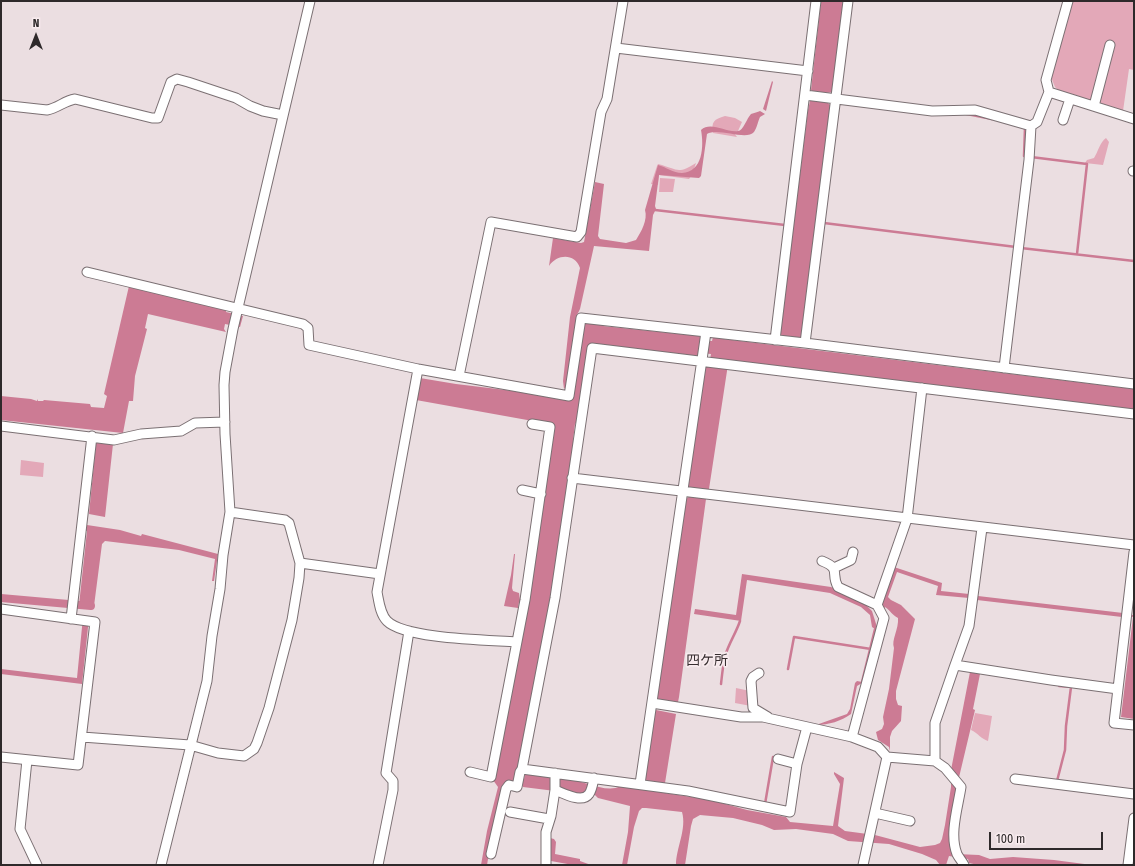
<!DOCTYPE html>
<meta charset="utf-8">
<style>
body{margin:0}
#map{position:relative;width:1135px;height:866px;overflow:hidden;background:#ebdee1;font-family:"Fira Sans Condensed",sans-serif}
canvas{display:block}
.frame{position:absolute;inset:0;border:2px solid #2e292a;pointer-events:none}
.north{position:absolute;left:16px;top:16px;width:40px;height:40px;-webkit-text-stroke:3px #f8ebee;paint-order:stroke;rotate:0deg;font-size:11px;font-weight:700;line-height:16px;text-align:center;color:#2e292a}
.north::after{content:'';display:block;margin:auto;width:14px;height:18px;background:#2e292a;clip-path:polygon(50% 0,100% 100%,50% 72%,0 100%)}
.scale{position:absolute;left:989px;top:832px;width:114px;height:18px;box-sizing:border-box;border:2px solid #2e292a;border-top:0;padding-left:5px;font-size:12px;line-height:14px;white-space:nowrap;color:#2e292a;-webkit-text-stroke:3px #f8ebee;paint-order:stroke}
</style>
<div id="map">
<canvas width="1135" height="866"></canvas>
<div class="frame"></div>
<div class="north">N</div>
<div class="scale">100 m</div>
</div>
<script>
const g = document.querySelector('canvas').getContext('2d');
g.lineJoin = 'round';
function fill(path, color) { g.fillStyle = color; g.fill(path, 'evenodd'); }
function strokePath(path, color, width, dash) { g.strokeStyle = color; g.lineWidth = width; g.lineCap = dash ? 'butt' : 'round'; g.setLineDash(dash || []); g.stroke(path); }
function label(font, color, halo, rows, align = 'center') {
  g.font = font + ' "Fira Sans Condensed","Noto Sans JP",sans-serif'; g.lineWidth = 3.5; g.setLineDash([]); g.textBaseline = 'middle'; g.strokeStyle = halo; g.fillStyle = color; for (const [text, x, y, turn = 0] of rows) {
    g.save(); g.translate(x, y); g.rotate((+turn || 0) * Math.PI / 180); g.textAlign = isNaN(turn) ? turn : align; if (halo) g.strokeText(text, 0, 0); g.fillText(text, 0, 0); g.restore();
  }
}
fill(new Path2D(`
 M1072,1h62v69l-5,-1 -6,42 -61,-17 -7,-7 -4,-10z
 M725,116l10,2 7,4 -4,9 -4,2 3,4 -24,-4c-2,-11 1,-14 12,-17z
 M1106,138l3,4 -6,23 -18,-2 2,-3 7,-2c4,-6 6,-16 12,-20z
 M696,163l-4,12 -3,4 -30,-4 -1,10 -7,-1 6,-18 1,-2c20,5 19,11 38,-1z
 M660,178l15,1 -2,13h-14z
 M21,460l23,3 -1,14 -23,-2z
 M736,688l14,3 1,15 -16,-3z
 M975,713l17,3 -4,25c-7,-2 -10,-8 -17,-11z`), '#e3a8b8');
fill(new Path2D(`
 M821,1h22l-10,83 -1,8c-7,2 -14,-1 -20,-1l-1,-1z
 M772,81l1,1 -7,29 -3,-2z
 M812,100l16,3 2,2 -27,234 -24,-3 2,-10 27,-216 2,-9z
 M760,111l5,3 -5,3c-2,4 -3,11 -6,15 -8,9 -36,-5 -47,2l-6,42 -2,2 -40,-3 -4,31 1,3 -3,6 -4,36 -55,-5 -14,63 -3,6 -10,70 -3,4 -1,-8 7,-64 10,-49c-5,-15 -23,-14 -31,-2l4,-28 28,5 3,-1 11,-60 9,2 -6,52 2,3 26,4 10,-3c5,-8 12,-20 9,-30l13,-45c8,2 15,8 24,8 21,-1 22,-27 19,-43 10,-9 25,3 37,1 5,0 9,-13 13,-17 3,-1 7,-2 9,-3z
 M129,286l98,19 -1,7 17,4 -3,11 -15,-3 -1,5 2,3 -78,-18 -3,14 2,1 -12,47 -2,25h-4l-6,32 -122,-13v-24l30,3 6,2v-2l1,2h5l1,-1 46,4 1,3 13,1 3,-12 -3,-2z
 M586,321l18,2 -1,3 86,9v-2l11,2v5l12,1 1,-4h11v2l410,50v22l-111,-13 -110,-16 -203,-23 1,-5 -12,-1v4l-110,-12 -12,77 -2,2 -2,17 1,2 -20,137 -35,182 -2,19 -8,3 -19,63 -3,18h-6l6,-34 11,-44 -5,-7 62,-355 -139,-25 4,-22 36,6 91,11v1l23,5 12,-78z
 M709,366l18,3v2l-18,118 -3,1 -18,-3 17,-120z
 M96,443l17,1 -8,73 -16,-3z
 M690,496l16,3 -27,198 -1,5 -2,1 -19,-4 -1,-2 30,-198z
 M87,525l33,5 21,6 1,-2 76,20 -4,27h-2l3,-22 -36,-9 -74,-9 -3,3 -8,62 -15,-1 8,-74 -3,-1v-2h3z
 M514,554h1l-3,34 1,3 6,2 1,7 2,1 -3,1 -1,6 -14,-2 7,-31z
 M894,567l48,16 -1,8 28,3v4l-33,-3 2,-9 -41,-14 -9,25 3,3 10,5 14,14 -19,72v8l2,6 4,1 -1,15 -9,10 -2,6v14l-1,-4 -11,-7 -2,-8 6,-3 2,-5 -1,-7 6,-28 5,-41c-3,-8 5,-19 4,-30 -6,-3 -7,-7 -13,-11l-1,2 -3,-4 4,-9z
 M742,574l89,13 35,18 6,6 5,16 -2,2 -3,-2 -2,-12 -9,-8 -31,-14 -83,-13 -6,41 -47,-7 1,-5 41,6z
 M978,596l145,17 -1,4 -145,-17z
 M1134,607v112l-13,-2 12,-100 -4,-1 1,-1h3z
 M83,617l6,1 -7,66 -81,-10v-5l76,9z
 M970,672l10,2 -7,35 2,1 -19,80 -6,41 6,23 23,1 11,4 23,-2 41,3 38,5h-114l-9,-2 -1,-4 -19,-3 -3,9h-6l-4,-5 -14,-6 -33,-10 -41,-3 -15,-7 -37,-5 -22,1 -12,-5 -29,-7 -33,-3 -7,4 -2,7 -6,39h-9c0,-17 11,-36 6,-53l-36,-4h-4l-3,3 -5,16 -7,38h-5l6,-33 2,-26 -32,-8 -5,-5 -6,2 -64,-8 -2,-8h3l1,-5 24,3 4,4c19,-9 51,15 67,5l91,14 36,10 39,7 4,5 43,4 7,-42 -6,-10v-2l10,6 -6,48 7,5 30,4 45,12 15,-2 5,-2 2,-4 3,-14 6,-38v-17z
 M857,681l5,1v1l-5,3 -6,28c-10,7 -22,11 -35,11l31,-11 3,-5 5,-26z
 M656,710l20,4 -11,69 -1,1 -18,-2 -2,-2 11,-69z
 M550,838l4,1 2,3 -1,12 25,5v2l11,4h-18l-22,-4 -2,-2z`), '#cc7b94');
strokePath(new Path2D(`
 M967,114l25,5
 M1024,128h1l-1,28h2
 M1031,157l56,7 -10,90
 M655,210l130,15
 M824,223l192,24
 M1021,248l113,13
 M788,669l6,-32 77,12
 M862,682l13,-53
 M721,684c1,-9 2,-19 4,-28 4,-13 11,-23 15,-35
 M1059,686l13,1
 M1057,781l8,-31 1,-24 5,-39
 M765,804l8,-47`), '#cc7b94', 2.5);
strokePath(new Path2D(`
 M1,598l90,8`), '#cc7b94', 8);
const minor = new Path2D(`
 M616,48l192,23
 M1049,92l85,27
 M805,95l127,16 43,-1 56,16 6,-4 12,-30 -3,-12 22,-79
 M1,105l46,5c11,-2 17,-9 28,-11l77,19h6l13,-36 6,-3 11,3 48,16 14,8 13,5 20,4
 M1094,106l16,-61
 M1063,120l7,-21
 M1133,171h1
 M87,272l216,52 5,4 1,17 109,24 151,27 12,-78 224,25 329,41
 M775,340l41,-339
 M805,343l43,-342
 M1004,368l25,-208 2,-34
 M418,369l-41,223c2,10 3,22 10,29 18,18 101,19 129,21
 M459,376l32,-154 86,15 4,-5 20,-120 6,-13 16,-98
 M1,426l113,14 27,-6 40,-3 14,-8 30,-1
 M572,478l562,67
 M522,490l19,4
 M982,528l-13,98 -14,39 96,15 67,9
 M1134,552l-20,171 20,2
 M822,561c20,8 8,12 16,26l39,18 7,13 -32,119 26,10 9,10 48,4 10,7 16,19c-3,20 -12,47 -4,67 2,4 5,7 7,11
 M300,563l80,11
 M834,568l17,-8 2,-8
 M877,605l30,-86 15,-131
 M1,609l94,13 -17,143 -77,-8
 M71,619l21,-183
 M759,673l-6,4 -2,4 2,27 15,9
 M652,703l89,14h22l89,20
 M82,737l108,8 28,8 26,3 10,-7 3,-6 12,-35 23,-88 7,-42 1,-15 -11,-40 -4,-3 -55,-8
 M778,759l19,5
 M27,760l-7,69 17,36
 M935,761v-38l20,-58
 M522,769l166,22 102,21 7,-48 10,-37
 M470,772l21,5 34,-177 25,-173 -18,-3
 M1015,779l119,15
 M640,784l66,-452
 M555,790c8,3 27,14 34,4 3,-4 4,-11 5,-16
 M510,812l39,7
 M875,813l35,8
 M491,854l15,-65 3,-4 8,2 3,-15 2,-3 33,-171 37,-250 542,66
 M161,865l46,-184 5,-45 8,-47 3,-34 7,-43 -5,-78 -1,-49 1,-13 8,-43 77,-328
 M378,865l15,-75v-9l-7,-8 23,-142
 M546,865v-33l5,-16 4,-26v-17
 M863,865l24,-108
 M1128,865l6,-47`);
strokePath(minor, '#7b7073', 11);
strokePath(minor, '#fff', 9);
label('14px', '#362d2f', '#f8ebee', [
 ["四ケ所",707,661]
]);
</script>
